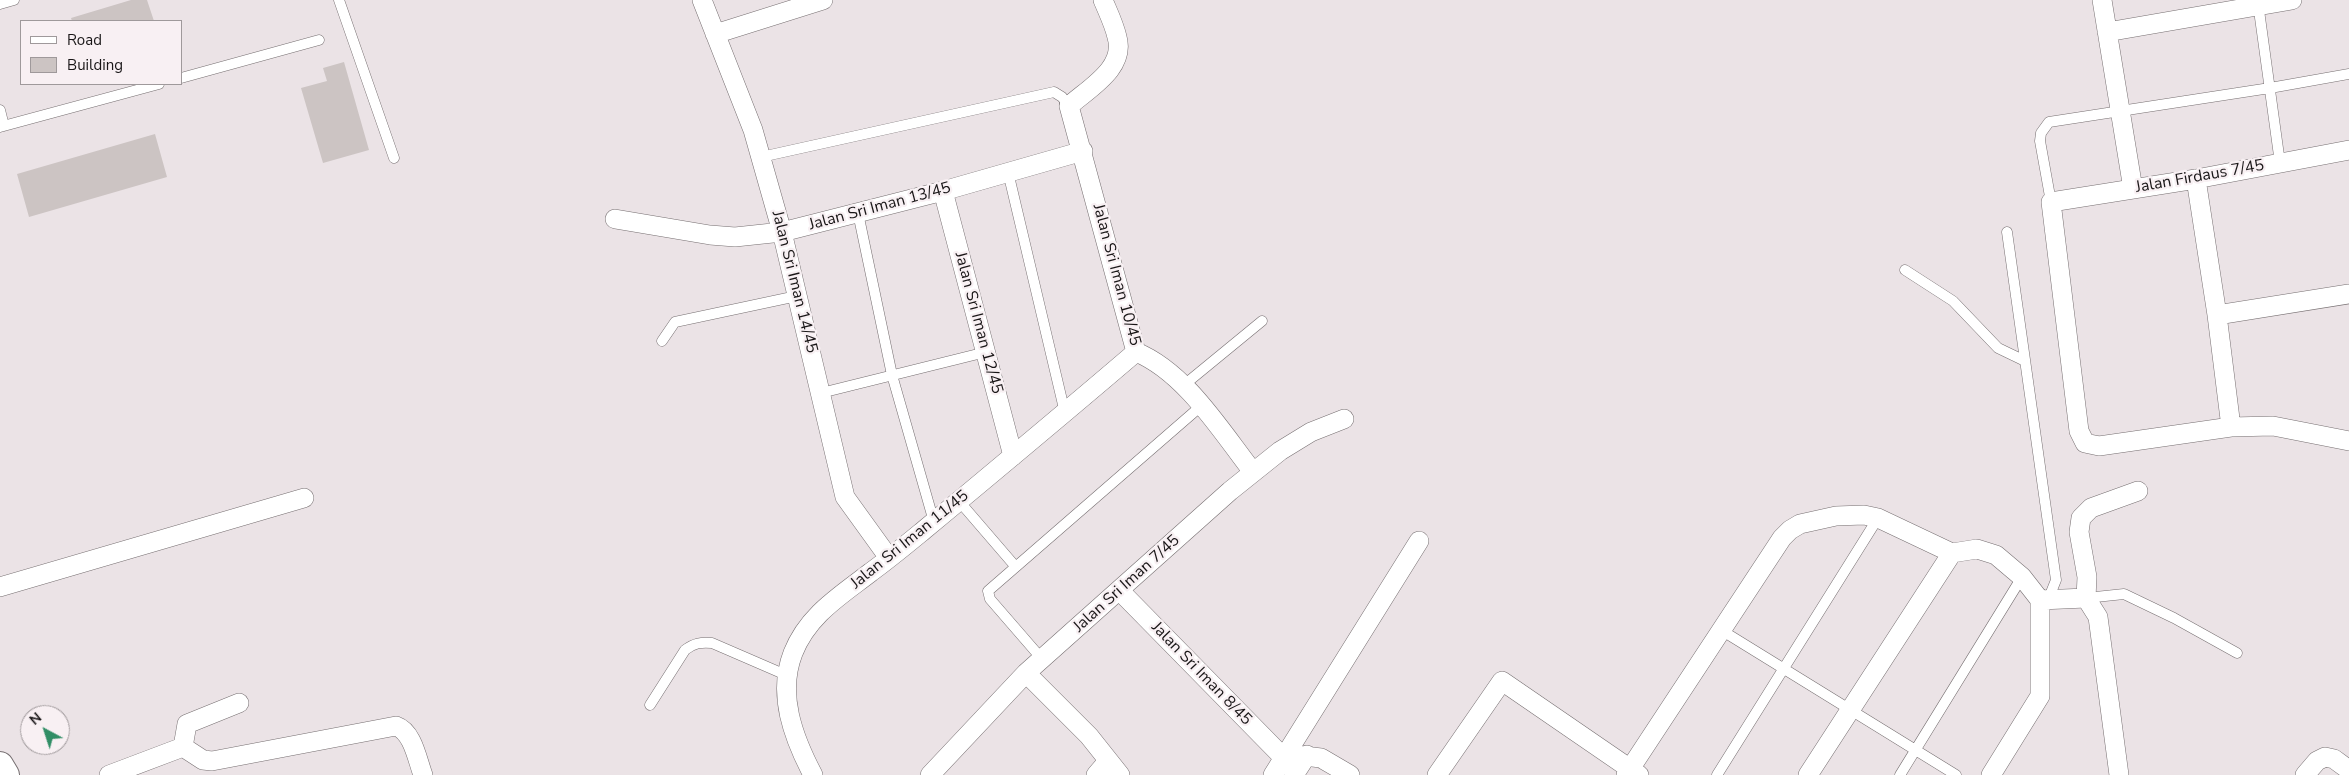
<!DOCTYPE html>
<style>
body{margin:0}
#map{position:relative;width:2349px;height:775px;overflow:hidden;background:#ebe3e6;font-family:"Nunito Sans",sans-serif}
canvas{display:block}
.legend{position:absolute;left:20px;top:20px;width:162px;height:65px;box-sizing:border-box;background:#f8f0f3;border:1px solid #9f999b;margin:0;padding:6px 9px;list-style:none;font-size:15px;color:#191617}
.legend li{display:flex;align-items:center;gap:10px;height:25px}
.legend b{width:25px;border:1px solid #9f999b}
.north{position:absolute;left:20px;top:705px;width:50px;height:50px;box-sizing:border-box;background:#f8f0f3;border:1px solid #9f999b;border-radius:50%;rotate:320deg;font-size:14px;font-weight:700;line-height:20px;text-align:center;color:#191617}
.north::after{content:'';display:block;margin:auto;width:18px;height:22px;background:#318e66;clip-path:polygon(50% 0,100% 100%,50% 72%,0 100%)}
</style>
<div id="map">
<canvas width="2349" height="775"></canvas>
<ul class="legend">
<li><b style="height:6px;background:#fff"></b>Road</li>
<li><b style="height:14px;background:#ccc4c3"></b>Building</li>
</ul>
<div class="north">N</div>
</div>
<script>
const g = document.querySelector('canvas').getContext('2d');
g.lineJoin = 'round';
function fill(path, color) { g.fillStyle = color; g.fill(path, 'evenodd'); }
function strokePath(path, color, width, dash) { g.strokeStyle = color; g.lineWidth = width; g.lineCap = dash ? 'butt' : 'round'; g.setLineDash(dash || []); g.stroke(path); }
function label(font, color, halo, rows, align = 'center') {
  g.font = font + ' "Nunito Sans",sans-serif'; g.lineWidth = 4.5; g.setLineDash([]); g.textBaseline = 'middle'; g.strokeStyle = halo; g.fillStyle = color; for (const [text, x, y, turn = 0] of rows) {
    g.save(); g.translate(x, y); g.rotate((+turn || 0) * Math.PI / 180); g.textAlign = isNaN(turn) ? turn : align; if (halo) g.strokeText(text, 0, 0); g.fillText(text, 0, 0); g.restore();
  }
}
fill(new Path2D(`
 M131,0h16l7,21h-82l-1,-3z
 M344,62l25,88 -46,13 -22,-75 26,-7 -4,-13z
 M155,134l12,43 -138,40 -12,-43z`), '#ccc4c3');
const service = new Path2D(`
 M339,0l55,158
 M2258,3l22,160
 M0,4l14,-4
 M181,78l138,-38
 M0,110l4,16
 M0,127l159,-43
 M761,157l293,-65 8,5 7,9
 M1008,172l57,241
 M2051,202l-11,-61 1,-8 8,-11 221,-34 79,-14
 M858,213l34,162 42,147
 M2007,232l49,348 -8,20
 M1905,270l48,31 45,47 27,13
 M662,341l13,-19 122,-26
 M1184,385l78,-64
 M821,393l165,-41
 M959,501l56,65
 M2086,598l38,-4 50,24 63,35
 M1721,630l235,145
 M1042,659l-52,-60 -2,-8 213,-185
 M650,705l35,-55c9,-7 16,-8 27,-7l74,32
 M1717,775l161,-257
 M1900,775l122,-198`);
const minor = new Path2D(`
 M702,0l51,130 29,102 63,265 44,61
 M1103,0c5,12 11,24 14,37 9,31 -28,51 -48,69l67,246c49,20 85,79 117,120
 M2102,0l31,189
 M2107,32l185,-32
 M715,34l108,-34
 M2349,150l-153,29 -145,23 28,229 6,12 14,3 132,-19 42,-1 76,15
 M2196,179l21,136 14,112
 M943,191l70,265
 M615,219l95,16 25,2 47,-5 161,-41 140,-40
 M2217,315l132,-21
 M0,587l304,-89
 M1119,590l160,163 42,5 29,17
 M2086,598l1,-21 -8,-45 2,-14 10,-10 47,-17
 M2040,600l46,-2 12,19 21,158
 M1026,673l63,63 31,39
 M183,747l4,-23 52,-21
 M109,775l74,-28 20,13 9,1 184,-35c17,6 21,33 27,49
 M813,775c-20,-38 -36,-81 -20,-122 15,-38 47,-57 78,-81 18,-13 36,-28 53,-42 71,-59 142,-118 212,-178
 M930,775l96,-102 204,-182 50,-40 31,-19 33,-13
 M1096,775l12,-14
 M1273,775l146,-234
 M1294,775l13,-20
 M1437,775l65,-94 137,94
 M1626,775l156,-237 8,-8 10,-6 36,-8 28,-1 14,3 74,35
 M1808,775l144,-222 25,-4 19,6 26,22 18,23v96l-49,79
 M2305,775l12,-14 8,-4 9,2 15,11`);
const secondary = new Path2D(`
 M0,765l6,10`);
strokePath(service, '#766f71', 11);
strokePath(minor, '#766f71', 20);
strokePath(secondary, '#766f71', 28);
strokePath(service, '#fff', 10);
strokePath(minor, '#fff', 19);
strokePath(secondary, '#fff', 26);
label('16px', '#191617', '#f8f0f3', [
 ["Jalan Firdaus 7/45",2200,177,-10],
 ["Jalan Sri Iman 13/45",880,207,-15],
 ["Jalan Sri Iman 10/45",1116,275,75],
 ["Jalan Sri Iman 14/45",794,282,76],
 ["Jalan Sri Iman 12/45",978,323,75],
 ["Jalan Sri Iman 11/45",910,540,-39],
 ["Jalan Sri Iman 7/45",1127,584,-42],
 ["Jalan Sri Iman 8/45",1201,674,46]
]);
</script>
